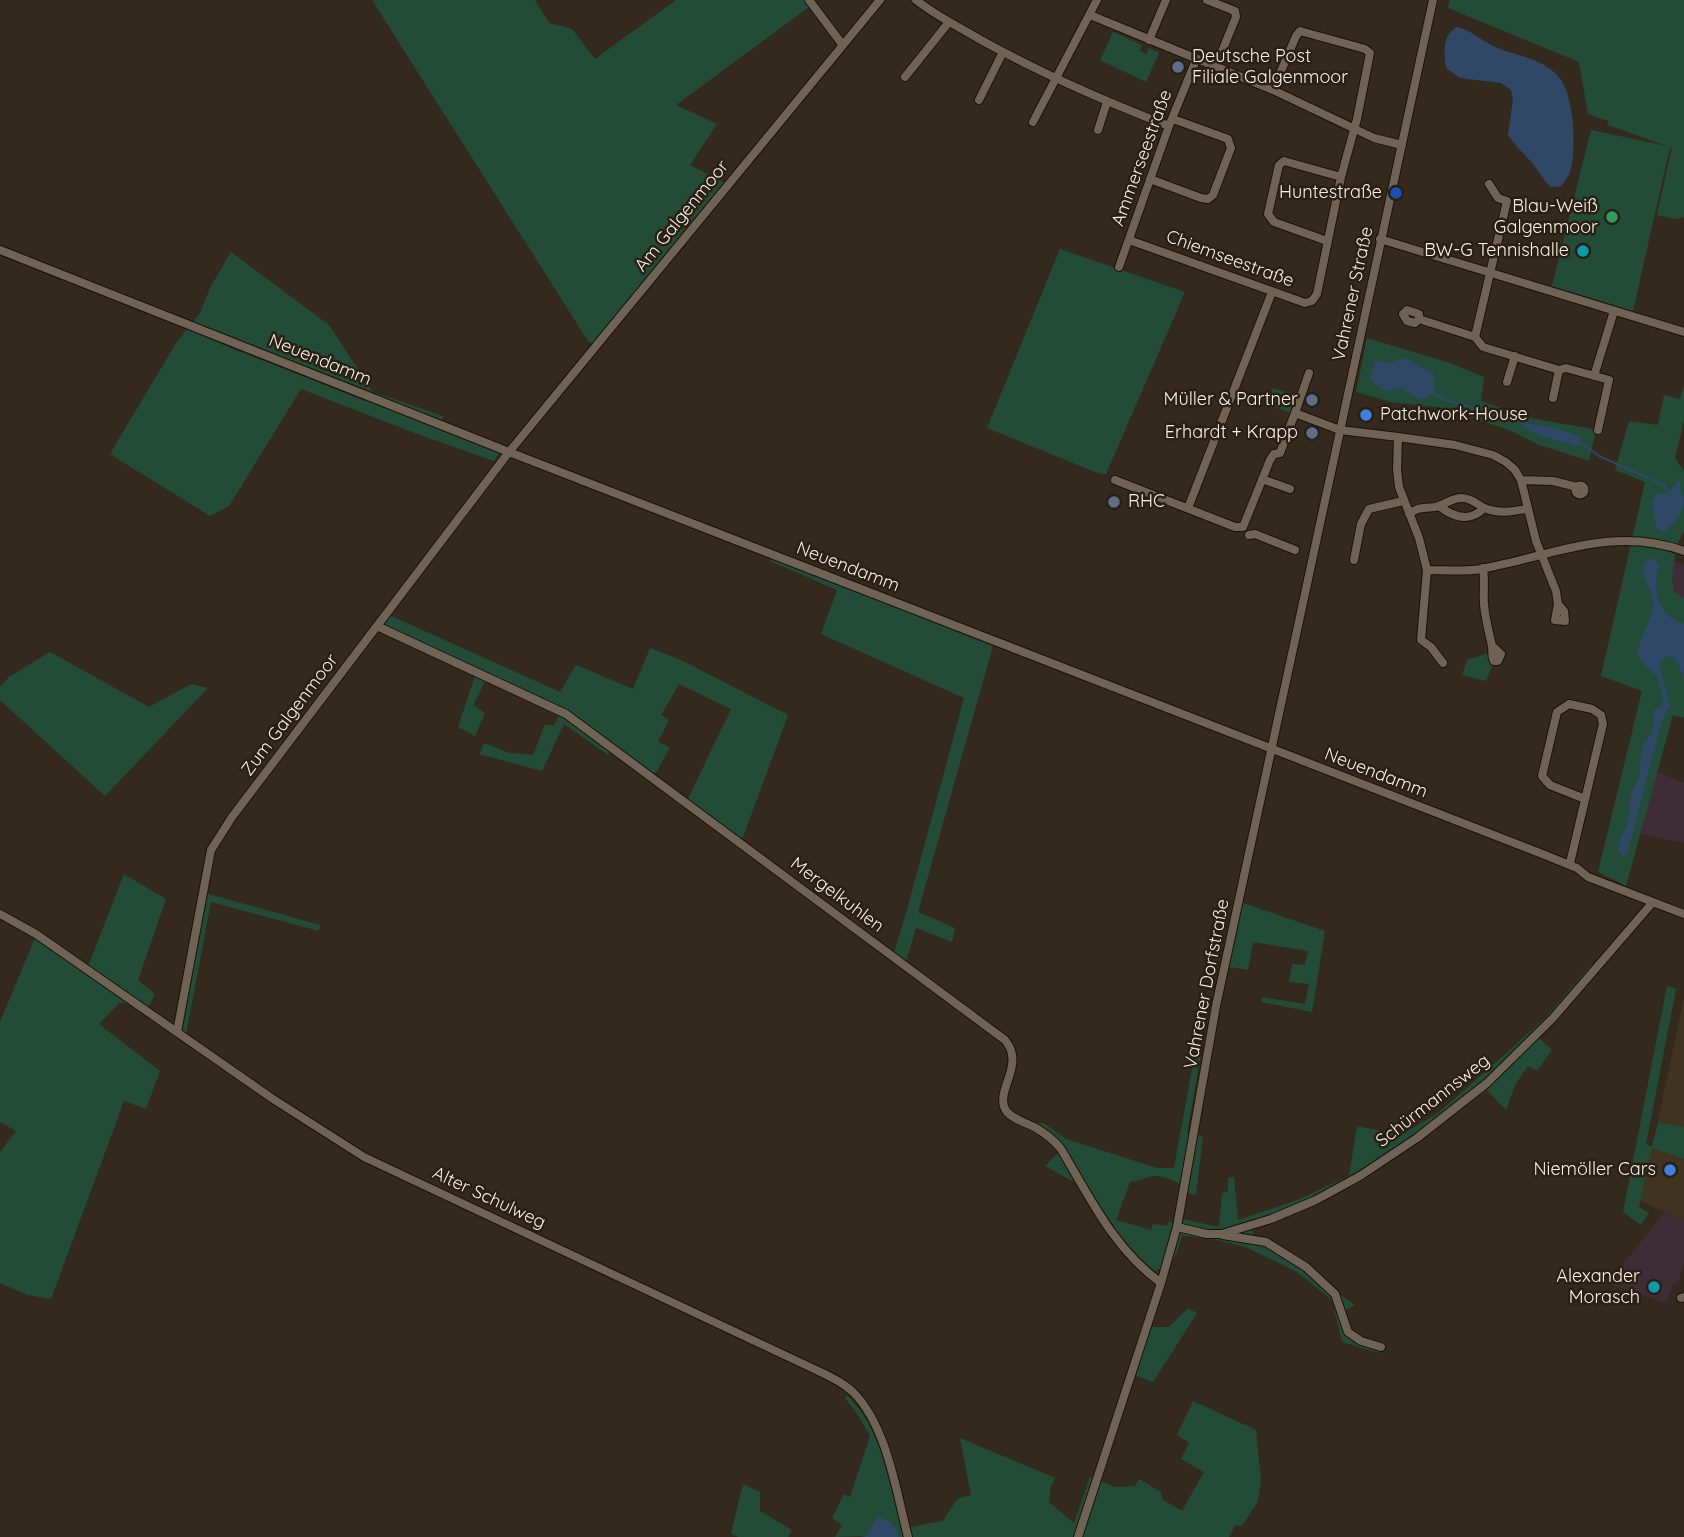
<!DOCTYPE html>
<meta charset="utf-8">
<style>
body{margin:0}
canvas{display:block;background:#332a1d}
</style>
<canvas width="1684" height="1537"></canvas>
<script>
const g = document.querySelector('canvas').getContext('2d');
g.lineJoin = 'round';
function fill(path, color) { g.fillStyle = color; g.fill(path, 'evenodd'); }
function strokePath(path, color, width, dash) { g.strokeStyle = color; g.lineWidth = width; g.lineCap = dash ? 'butt' : 'round'; g.setLineDash(dash || []); g.stroke(path); }
function label(font, color, halo, rows, align = 'center') {
  g.font = font + ' Quicksand,sans-serif'; g.lineWidth = 5; g.setLineDash([]); g.textBaseline = 'middle'; g.strokeStyle = halo; g.fillStyle = color; for (const [text, x, y, turn = 0] of rows) {
    g.save(); g.translate(x, y); g.rotate((+turn || 0) * Math.PI / 180); g.textAlign = isNaN(turn) ? turn : align; if (halo) g.strokeText(text, 0, 0); g.fillText(text, 0, 0); g.restore();
  }
}
fill(new Path2D(`
 M1684,996v131l-26,-5z
 M1652,1147l32,12v61l-44,-19z`), '#403320');
fill(new Path2D(`
 M1674,561l10,4v33l-10,-7 -2,-13z
 M1657,772l27,11v60l-44,-9z
 M1665,1212l19,8v43l-7,21h-4l-7,19 -58,-20z`), '#3f2d36');
fill(new Path2D(`
 M372,0h163l14,23 23,6 23,30 81,-59h128l5,7 -133,98 41,19 -27,41 36,19 -130,161 -8,-4z
 M1450,0h234v217l-9,2 -18,-4 15,-67 -2,-1 -37,164 -81,-25 39,-156 76,16 -59,-21v-4l-20,-7 -9,-52 -131,-54z
 M1113,32l29,13 -2,6 6,3 3,-6 10,5 -13,29 -46,-22z
 M1060,249l125,43 -79,182h-6l-113,-46z
 M231,252l98,73 44,67 70,24 -3,12 59,25 -5,8 -74,-26 -119,-46 -72,117 -19,10 -100,-62 66,-111 24,-30 10,-25zM224,334l148,58 1,1 -8,8 -144,-57z
 M1367,338l83,25 34,14 -3,24 50,17 61,11 3,5 -6,27 -52,-17 -28,-14 -48,-16 -24,-7 -46,-5 -35,-10z
 M1684,384v36l-9,38 9,13v60l-7,13 -5,34 2,13 10,7v120l-11,-3 -47,171 -28,-14 44,-181 -41,-15 44,-194 -30,-12 14,-49 29,4 6,-30 16,4z
 M1273,388l24,8 -6,17 -24,-9z
 M771,557l222,89 -75,266 37,16 -3,14 -36,-14 -10,33 -12,-8 13,-43 57,-212 -143,-64 16,-44 -67,-29z
 M389,615l171,77 16,-27 57,24 17,-41 31,12 107,55 -46,125 -54,-41 43,-90 -52,-25 -18,31 8,5 -11,22 12,6 -13,23 -5,3 -40,-29 -4,10 -44,-31 -22,47 -63,-17 5,-11 25,10 24,2 12,-31 9,2 5,-11 -71,-39 -15,29 12,8 -10,23 -17,-9 19,-57 -95,-45z
 M50,652l99,55 42,-23 17,4 -103,108 -105,-96v-13l9,-10z
 M1489,653l4,11 -7,17 -24,-6 5,-15z
 M124,874l42,25 -28,81 17,14 -8,15 -27,-7 -21,22 61,47 -14,38 -22,-8 -73,198 -23,-4 -28,-12v-131l16,-21 -16,-9v-100l35,-84 50,36z
 M205,893l115,32 -1,6 -108,-29 -25,132 -6,-3z
 M1243,903l82,28 -13,81 -51,-10 1,-5 43,7 4,-20 -20,-2 3,-18 13,1 3,-14 -55,-9 -5,28 -19,-3z
 M1592,964l6,6 -59,68 13,12 -15,21 -9,-5 -13,19 -9,25 -19,-20 -124,91 -45,22 -1,-5 -65,31 3,14 11,2 89,60 -11,6c8,22 12,26 35,33v9l-37,-11 -10,-42 -35,-28 -51,-25 -42,-10 -22,-1c-6,21 -6,26 -27,35 -32,-26 -51,-59 -73,-94l-8,5 -29,-16 17,-17 -35,-20 6,-7 12,2 21,15 91,29h17l22,-121 6,1 -15,85 16,3 -7,59 -8,-2v-6c-10,-4 -25,-12 -35,-11 -7,1 -14,5 -23,6l-14,38 35,10 2,-6 14,2 2,-5 7,4 6,-6 37,8 3,-34 6,-1v-14l6,-1 4,43 57,-19 54,-25 8,-50 44,9 37,-22 72,-63 36,-33z
 M1667,986l9,3 -30,155 6,3 6,-25 26,5v32l-32,-11 -13,59 10,6 -8,12 -18,-13z
 M1188,1308l9,5 -44,69 -18,-7 16,-48h18z
 M847,1395c26,27 33,52 43,88l10,6 10,38 33,-6 14,-22 14,-4 -11,-57 95,40 -4,8 -2,16 25,21 16,-46 25,10 20,-1 4,-7 22,13 1,7 20,12 22,-39 -23,-13 8,-16 -12,-8 16,-34 63,29 5,50 -3,21 -16,25 -7,-1 -6,12h-330l-1,-5 -21,-14 -11,18 -31,1 7,-12 -10,-7 12,-24 6,3 20,-61 -12,-21 -13,-17z
 M743,1484l17,8v19l32,19 -4,7h-50l-7,-4z`), '#224c38');
fill(new Path2D(`
 M1457,27c15,3 24,14 38,20 21,9 48,11 64,30 15,18 18,73 11,95 -2,5 -5,9 -9,14l-10,1c-8,-7 -12,-16 -19,-24 -8,-10 -17,-17 -24,-28l5,-36 -2,-9 -10,-7 -41,-5 -14,-10c-2,-15 -4,-33 11,-41z
 M1404,358l29,15 2,16 -6,8 -10,2 -18,-11 -17,3 -14,-12 6,-19 13,3z
 M1519,422c23,3 43,5 63,17l-5,8c-19,-9 -44,-9 -58,-25z
 M1677,481l3,1 1,12 3,3c0,15 -9,27 -21,35l-7,-4 -4,-24 4,-10h12z
 M1652,558l7,6c-6,27 -3,51 25,60v54l-8,-19 -8,-3 -9,8 11,41 -8,16 -35,133 -5,3 -4,-8 3,-12 6,-11 4,-32 8,-17 3,-30 9,-13 3,-10 -1,-13 11,-7 -7,-28 -12,-10 -9,-12c4,-12 16,-38 17,-48 1,-16 -11,-24 -10,-43z
 M877,1517c10,2 21,8 22,20h-39l6,-1z`), '#2e4865');
strokePath(new Path2D(`
 M1432,393l12,6 75,23
 M1581,443l18,13 65,29 4,9`), '#2e4865', 2);
const minor = new Path2D(`
 M809,0l33,44
 M916,0c20,16 43,27 65,40 61,34 123,61 188,86
 M1207,0l28,11 1,6 -20,49
 M1090,15l183,75 101,48 28,7
 M1149,40l17,-40
 M905,77l44,-55
 M979,100l24,-48
 M1033,122l64,-122
 M1098,130l9,-28
 M1150,179l51,19 7,1 5,-4 18,-47 -3,-9 -55,-20
 M1380,239l304,93
 M1129,240l176,63 7,-2 5,-7 24,-117 16,-58 13,-66 -5,-4 -65,-18 -4,5 -23,54
 M1327,241l-53,-19 -6,-8 11,-49 5,-4 57,16
 M0,250l509,202 1036,403 32,13 11,9 96,37
 M1119,267l50,-141 27,-66
 M1419,319l-4,4 -8,-2 -4,-7 4,-4 12,4v5l56,18 8,10 76,23 7,-2 43,12 -11,50
 M1475,337l32,-136 -9,-3 -9,-14
 M1594,376l20,-65
 M1507,382l8,-26
 M1553,398l6,-28
 M1295,413l14,-40
 M1398,437l57,8 38,10 13,7 9,8 6,10 15,61 20,50 2,13 -3,16 10,1 -1,-10 -6,-7
 M1262,479l28,10
 M1115,480l120,47h8l27,-67 4,-6 6,-1 15,-40 45,17 58,7 -1,33 2,17 20,51 8,32c18,0 37,2 54,-1 71,-13 131,-44 203,-18
 M1521,480l32,1 24,6
 M1575.5 490a4.5 4.5 0 1 1 9 0a4.5 4.5 0 1 1-9 0Z
 M1439,506c14,11 31,17 45,2
 M1188,508l84,-216
 M1409,514c9,-7 15,-6 26,-7 10,-2 16,-9 27,-9 11,0 16,8 25,11 13,5 27,2 40,0
 M1249,535l6,-1 40,16
 M1354,560l7,-36 8,-15 34,-8
 M1483,568c2,13 0,24 1,36 1,14 5,28 8,42 1,6 -1,10 2,15h4l3,-7 -9,-8
 M1427,570l-6,70 10,7 12,16
 M377,626l189,88 439,326c22,26 -13,52 2,72 7,8 20,11 29,16 10,6 18,12 25,21 29,49 53,100 100,134
 M1569,864l1,-1 33,-139 -2,-9 -9,-6 -23,-5 -12,8 -15,64 8,9 35,14
 M0,914l36,20 237,165 91,58 450,212c13,6 27,12 38,22 35,34 44,100 56,146
 M177,1032l34,-182 21,-33 277,-365 371,-452
 M1177,1227l30,7h15l49,-15 45,-19 44,-24 57,-38 70,-55 66,-65 100,-116
 M1223,1235l43,7 40,25 29,27 13,38 13,9 20,6
 M1681,1298l3,-1
 M1078,1537l83,-254 16,-56 39,-221 217,-1006`);
strokePath(minor, '#1b1206', 10);
strokePath(minor, '#6e6355', 8);
for (const [x, y, r, color] of [
 [1178,67,7,"#5c6f8a"],
 [1396,193,7,"#1a4fb4"],
 [1612,217,7,"#2e9e5b"],
 [1583,251,7,"#0f9aa8"],
 [1312,400,7,"#5c6f8a"],
 [1366,415,7,"#3f7fe0"],
 [1312,433,7,"#5c6f8a"],
 [1114,502,7,"#5c6f8a"],
 [1670,1170,7,"#3f7fe0"],
 [1654,1287,7,"#0f9aa8"]
]) { const dot = new Path2D(); dot.arc(x, y, r, 0, 2 * Math.PI); g.fillStyle = color; g.fill(dot); strokePath(dot, '#292013', 2.5); }
label('18px', '#f6f0e7', '#292013', [
 ["Deutsche Post",1192,57,"left"],
 ["Filiale Galgenmoor",1192,78,"left"],
 ["Huntestraße",1382,193],
 ["Blau-Weiß",1598,207],
 ["Galgenmoor",1598,228],
 ["BW-G Tennishalle",1569,251],
 ["Müller & Partner",1298,400],
 ["Patchwork-House",1380,415,"left"],
 ["Erhardt + Krapp",1298,433],
 ["RHC",1128,502,"left"],
 ["Niemöller Cars",1656,1170],
 ["Alexander",1640,1277],
 ["Morasch",1640,1298]
], 'right');
label('18px', '#f6f0e7', '#292013', [
 ["Ammerseestraße",1142,158,-70],
 ["Am Galgenmoor",682,216,-51],
 ["Chiemseestraße",1230,259,20],
 ["Vahrener Straße",1353,294,-78],
 ["Neuendamm",320,360,22],
 ["Neuendamm",848,567,21],
 ["Zum Galgenmoor",290,715,-53],
 ["Neuendamm",1376,773,21],
 ["Mergelkuhlen",837,895,37],
 ["Vahrener Dorfstraße",1207,984,-79],
 ["Schürmannsweg",1433,1101,-38],
 ["Alter Schulweg",489,1198,25]
]);
</script>
